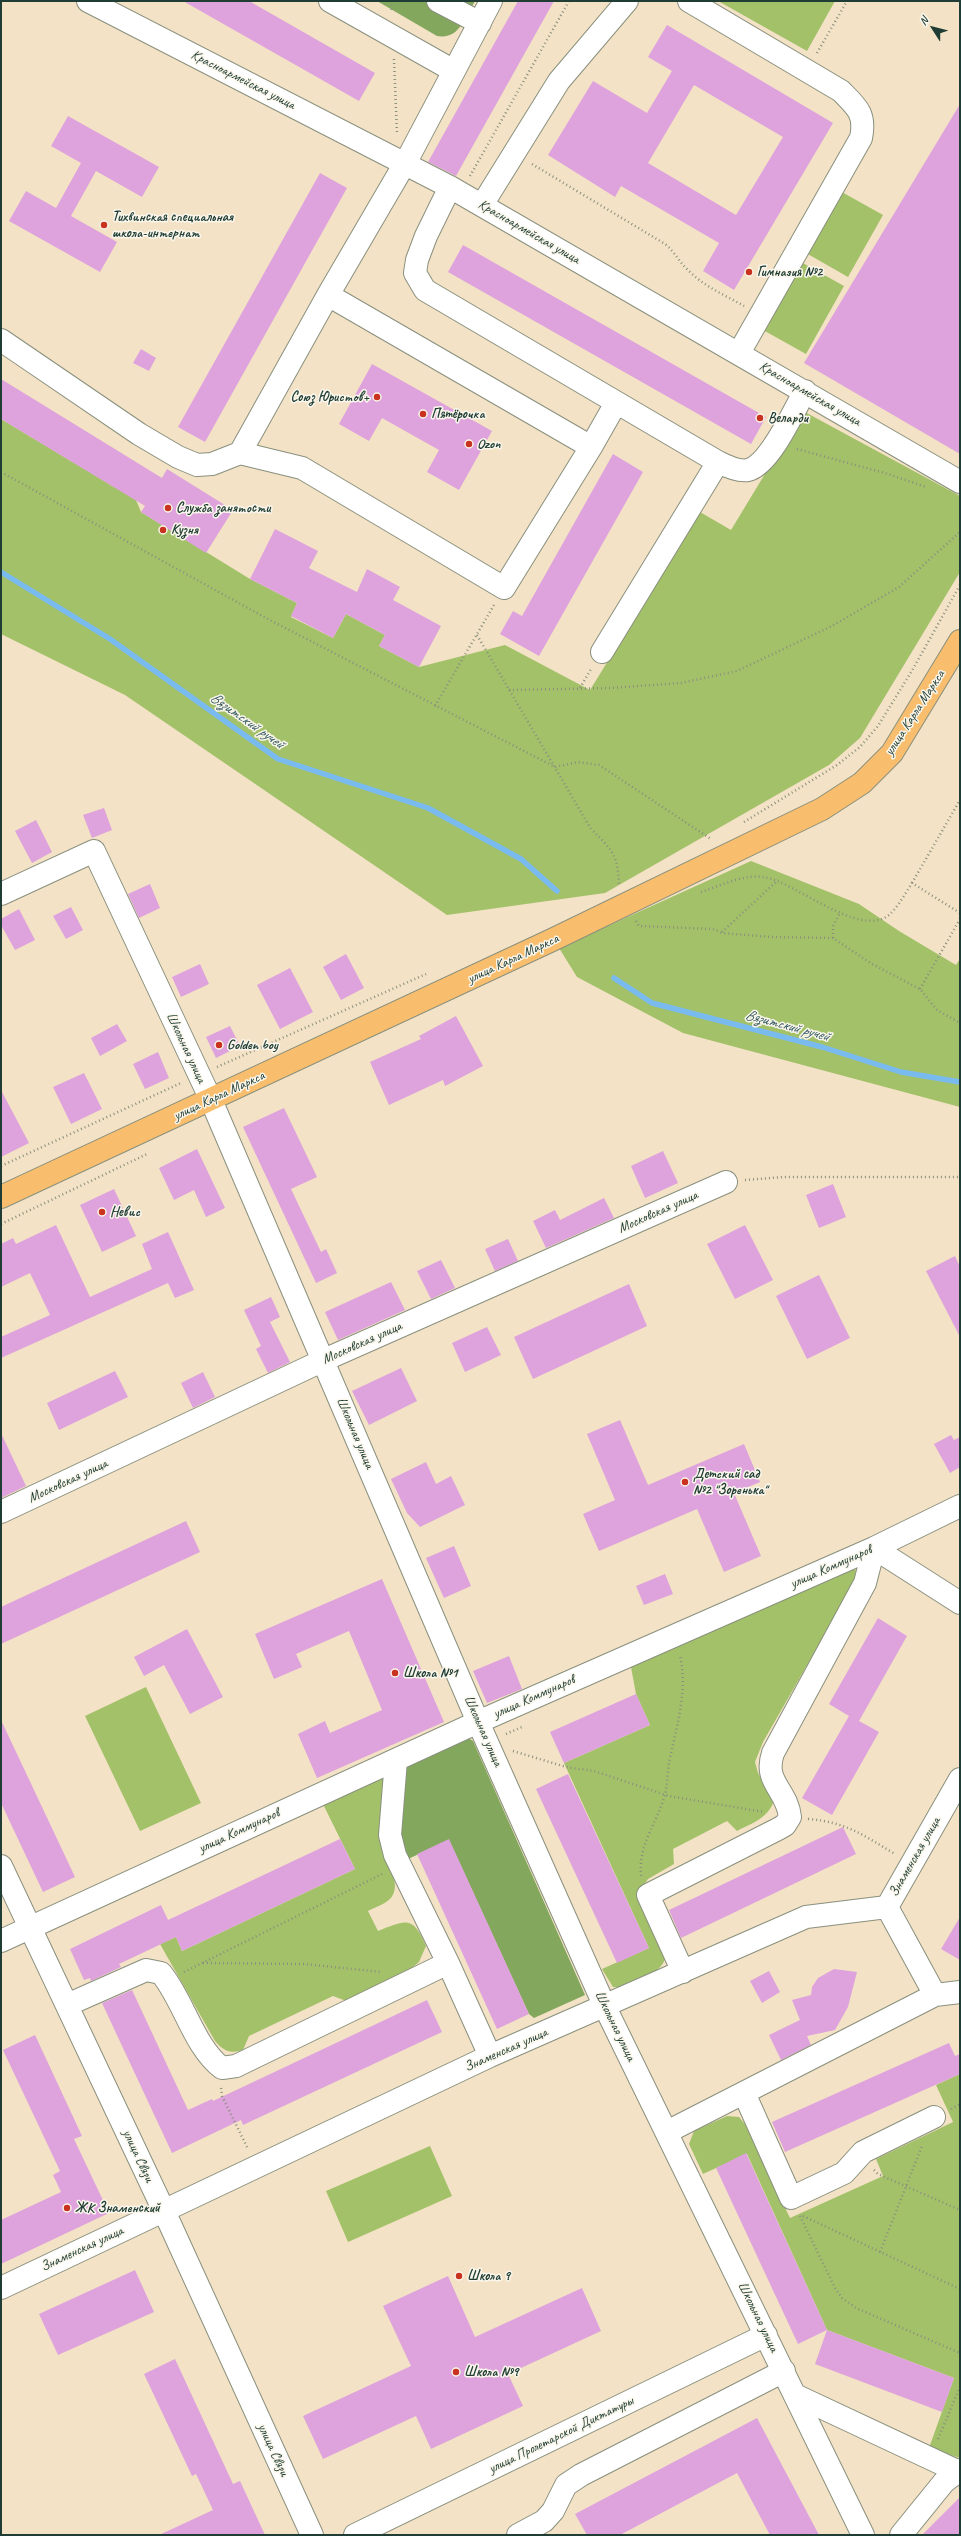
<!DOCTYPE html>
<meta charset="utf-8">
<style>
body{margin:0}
#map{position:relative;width:961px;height:2536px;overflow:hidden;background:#f3e2c6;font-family:Caveat,sans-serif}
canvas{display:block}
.frame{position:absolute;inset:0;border:2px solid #1f3d34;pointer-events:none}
.north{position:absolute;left:913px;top:8px;width:40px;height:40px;-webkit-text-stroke:3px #fbf7ec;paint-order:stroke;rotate:306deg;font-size:11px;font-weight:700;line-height:16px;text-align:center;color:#1f3d34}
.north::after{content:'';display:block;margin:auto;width:14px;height:18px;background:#1f3d34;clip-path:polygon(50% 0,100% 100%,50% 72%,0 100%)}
</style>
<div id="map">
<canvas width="961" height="2536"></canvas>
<div class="frame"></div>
<div class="north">N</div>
</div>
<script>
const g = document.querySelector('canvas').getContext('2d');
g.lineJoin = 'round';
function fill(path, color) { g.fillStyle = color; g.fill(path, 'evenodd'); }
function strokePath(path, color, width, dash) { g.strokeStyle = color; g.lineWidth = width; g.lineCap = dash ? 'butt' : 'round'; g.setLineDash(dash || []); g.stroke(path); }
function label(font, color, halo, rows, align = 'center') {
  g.font = font + ' Caveat,sans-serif'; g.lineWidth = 3; g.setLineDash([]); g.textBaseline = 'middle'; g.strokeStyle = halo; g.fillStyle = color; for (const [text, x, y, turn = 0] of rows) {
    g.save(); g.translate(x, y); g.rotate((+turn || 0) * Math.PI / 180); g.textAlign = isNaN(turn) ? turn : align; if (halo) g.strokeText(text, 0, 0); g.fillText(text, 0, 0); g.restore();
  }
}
fill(new Path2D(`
 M718,1h117l-28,50z
 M840,191l43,24 -35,62 -42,-24z
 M801,262l43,24 -38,68 -43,-24z
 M803,411l157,85v76l-100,166 -31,27 -224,128 -158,22 -322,-220 -124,-61v-215l135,81 5,12 109,67 47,24 -6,14 42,21 13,-24 39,21 -6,11 40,21 86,-22 85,45 110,-178 31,18z
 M751,861l108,43 40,27 57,34 4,-6v148l-277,-74 -106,-56 -18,-29z
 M848,1566l8,4 -2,13 -91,159 -8,20 3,11 16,27c-5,18 -22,23 -37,31l-10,-10 -54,28 1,15 -26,15 -7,10 25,65c-1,20 -30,26 -47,33h-6l-11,-18 47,-21 -85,-185 86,-38 -14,-31 -5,-27z
 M146,1687l55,116 -61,28 -55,-115z
 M380,1776l6,4c-2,23 -8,48 -4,71 2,13 17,26 12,41 -3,11 -17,14 -26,19l10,20c28,-11 35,-16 48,15l-7,16 -15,12 -55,28 -16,-6 -84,40 -6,14c-14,4 -19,1 -28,-9l-55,-97 16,-7 6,14 173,-82 -33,-67z
 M960,2074v384l-31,-10 25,-70 -127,-48 -80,-176 -44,20 -14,-30 5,-13 33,-15 12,1 6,7 45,94 93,-42 -7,-17 77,-37 -17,-37z
 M430,2146l22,50 -104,46 -22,-51z`), '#a3c169');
fill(new Path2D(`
 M377,1h98c-10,17 -16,39 -38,35z
 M465,1736l8,5 112,254 -51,23 -5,-4 -80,-174 -41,19c-15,-30 -6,-64 -2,-96z`), '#82a75d');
strokePath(new Path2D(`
 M1,572l109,67 168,120 150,49 93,51 36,32
 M614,978l38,25 170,44 79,25 59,10`), '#7abbef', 5.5);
fill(new Path2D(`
 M183,1h66l126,72 -16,28z
 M518,1h36l-98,175 -28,-14z
 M667,25l166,98 -99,167 -31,-19 16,-28 -98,-57 -6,11 -67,-42 45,-74 54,32 25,-42 -24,-14zM694,85l89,52 -47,78 -88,-52z
 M960,104v350l-156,-91z
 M68,116l91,51 -17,30 -46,-26 -25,45 46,26 -17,30 -91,-51 17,-30 30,17 25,-45 -30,-17z
 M320,173l27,15 -142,254 -27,-15z
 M463,245l303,172 -15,27 -303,-172z
 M141,349l15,9 -7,13 -16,-8z
 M372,364l120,67 -33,59 -32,-18 12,-22 -57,-32 -13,23 -30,-17z
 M1,379l161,99 5,-9 66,41 -27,43 -65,-41 4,-6 -144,-87z
 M613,454l30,18 -104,184 -39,-22 13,-23 9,5z
 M275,529l43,22 -9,17 48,24 10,-23 33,18 -7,13 48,26 -22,41 -40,-21 6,-11 -39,-21 -13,24 -42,-22 6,-13 -47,-24z
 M104,808l8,22 -20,8 -9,-23z
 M36,820l16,32 -20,11 -17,-32z
 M150,884l10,24 -21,10 -11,-24z
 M71,907l12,23 -17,9 -13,-23z
 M19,909l16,31 -20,10 -14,-25v-6z
 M346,954l18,34 -23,12 -18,-33z
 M200,964l9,20 -28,13 -9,-20z
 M290,968l23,44 -33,17 -23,-44z
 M456,1016l27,50 -38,20 -2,-6 -54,25 -19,-43 51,-23 -2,-3z
 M117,1024l10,17 -27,15 -9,-18z
 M230,1026l10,20 -24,12 -10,-21z
 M158,1052l11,26 -24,11 -12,-25z
 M84,1073l18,36 -31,15 -18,-37z
 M1,1090l28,53 -28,14z
 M284,1108l33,69 -26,12 30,63 5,-3 11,24 -21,10 -73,-156z
 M197,1149l28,59 -19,9 -12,-27 -20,10 -15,-32z
 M663,1151l15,32 -33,15 -14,-32z
 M833,1184l13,33 -27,11 -13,-33z
 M114,1189l22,47 -34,16 -22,-47z
 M604,1198l10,20 -68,30 -13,-27 22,-11 5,10z
 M56,1225l34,72 62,-28 -10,-25 26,-12 26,58 -19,8 -7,-15 -167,75v-21l49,-22 -20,-42 -29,14v-43l12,-6 3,6z
 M745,1225l28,55 -38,19 -28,-55z
 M508,1239l10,22 -23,10 -10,-22z
 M955,1256l5,11v70l-34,-66z
 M441,1260l14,28 -24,11 -14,-28z
 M819,1275l31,63 -43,21 -31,-63z
 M391,1282l14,28 -67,30 -13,-28z
 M629,1284l18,42 -114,53 -19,-42z
 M271,1297l9,20 -10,5 20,40 -22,11 -12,-24 5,-3 -17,-36z
 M487,1327l14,28 -36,17 -13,-29z
 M401,1368l16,33 -48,24 -17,-34z
 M115,1371l13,26 -69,33 -12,-27z
 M203,1372l12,25 -22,11 -12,-25z
 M620,1420l28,65 96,-41 16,38 -26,11 27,63 -37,16 -27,-63 -98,42 -16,-37 32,-14 -28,-66z
 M1,1433l25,53 -25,12z
 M951,1435l3,5 6,-3v30l-10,6 -16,-29z
 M426,1462l10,22 15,-8 14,29 -45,22 -13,-14 -16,-34z
 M186,1521l14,31 -199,92v-37z
 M454,1546l17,40 -27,12 -18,-40z
 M665,1574l8,20 -29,11 -8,-19z
 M382,1579l62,143 -127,56 -19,-44 27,-13 5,12 52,-23 -33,-79 -53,23 6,13 -28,12 -19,-45z
 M878,1618l29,18 -48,85 20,11 -47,83 -30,-17 47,-82 -20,-12z
 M187,1629l36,68 -33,17 -26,-49 -20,11 -10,-19z
 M509,1656l13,33 -35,14 -14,-32z
 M636,1694l14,31 -86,38 -14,-31z
 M1,1720l74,157 -32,15 -42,-89z
 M568,1774l81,174 -32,15 -81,-174z
 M843,1827l13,27 -175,84 -12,-28z
 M340,1839l15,30 -173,82 -6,-14 -57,27 2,3 -30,14 -1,-3 -6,2 -14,-31 91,-44 7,15z
 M449,1839l80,175 -32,15 -80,-175z
 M960,1917v43l-19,-11z
 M834,1969l23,3 -9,35 -13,23 -28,6 4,9 -30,15 -12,-25 31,-15 -8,-20 19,-5 1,-8 6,-9z
 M769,1971l11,21 -18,11 -12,-22z
 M132,1990l56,120 24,-11 1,2 214,-101 15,32 -199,93 -2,-5 -69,33 -70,-150z
 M35,2035l47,101 -8,3 35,74 -108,51v-44l60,-28 -8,-17 7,-4 -57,-121z
 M949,2043l6,13 5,-2v20l-175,78 -13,-30z
 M746,2153l81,177 -29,14 -82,-176z
 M135,2270l19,42 -96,43 -19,-41z
 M448,2276l27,61 107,-49 19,43 -93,43 15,32 -92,43 -15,-33 -93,43 -20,-43 108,-50 -28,-60z
 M827,2330l127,48 -12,34 -127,-48z
 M175,2359l58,125 7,-3 25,54h-106l54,-25 -17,-36 -4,2 -48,-102z
 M757,2418l62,117h-49l-33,-62 -117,62h-33l-12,-21z
 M960,2497v38h-38z`), '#dea3dc');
const minor = new Path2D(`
 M88,1l362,186 510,295
 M330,1l124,70
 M438,1l42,22
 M491,1l-83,157 -80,137 263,152 25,-44
 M689,1l152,90c16,16 25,23 20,47l-122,215
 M450,187l-24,49 -9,24 -2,13 10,17 293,172c8,4 21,10 30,8 22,-5 46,-60 57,-79
 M482,205l77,-124 68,-80
 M1,340l138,94 39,23 19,8 15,-1 28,-11 62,15 202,120 87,-141
 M240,453l88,-158
 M602,652l116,-190
 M1,894l93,-43 117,249 267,622 127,285 258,528
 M1,1512l323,-152 402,-178
 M396,1760l-6,75 5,20 53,108 42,93
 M1,1866l163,345 148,324
 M887,1907l48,88
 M1,1941l477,-219 396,-174 86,-42
 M683,1972l-35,-77 130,-66 7,-4 5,-8c-3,-28 -27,-34 -17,-64l92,-170 9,-35 86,55
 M67,2005l79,-35 15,3c23,28 33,74 61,95l14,-2 212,-103
 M744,2093l47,105 53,-25 19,-21 71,-35
 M667,2132l268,-137 25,-3
 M1,2288l489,-232 316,-139 81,-10 73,-128
 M795,2395l162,76
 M355,2535l411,-200
 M518,2535l26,-14 9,-10 13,-26 15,-10 203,-104
 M901,2535l43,-53 16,-12`);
const major = new Path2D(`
 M1,1197l551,-257 270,-131 40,-26 30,-30 68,-112`);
strokePath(minor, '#89907d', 24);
strokePath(major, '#89907d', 24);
strokePath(new Path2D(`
 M391,1l1,11
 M817,53l30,-52
 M394,59l3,75
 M532,164l133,80c10,8 14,18 23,26 15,16 37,25 56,36
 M470,176l99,-175
 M797,449l91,25 38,13
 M1,472l265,146 289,149 23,-5 21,3 112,74
 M477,635l114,194c21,21 27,25 28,56
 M580,688l11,-19
 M509,690l102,-2 70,-5 56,-12 95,-45 67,-39 61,-55
 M435,706l59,-101
 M744,822l93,-57 23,-18 18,-21 35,-57 47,-84
 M912,883l48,-83
 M701,892c19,-6 42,-18 62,-15 32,4 96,62 126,38 9,-8 16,-21 23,-32l48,30
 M636,921l3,5 74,3 9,4 50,4 61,1 39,26 48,25 17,21 23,13
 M722,932l56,-52
 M833,938v-12l7,-13
 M920,989l40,-70
 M217,1067l209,-93
 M1,1166l180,-83
 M745,1180l39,-3h176
 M1,1224l146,-70
 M506,1734l16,-7
 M513,1751l53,16 28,4 75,25 95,16
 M808,1819c38,3 55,16 87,35
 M641,1876c-3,-32 16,-53 24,-81 3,-12 2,-25 5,-37 7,-33 18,-68 10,-102
 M203,1963l101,1 78,8
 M184,1972l198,-98
 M221,2088l1,8 26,53
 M951,2109l9,-5
 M874,2170l4,4 82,36
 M800,2216l35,72 7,10 14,10 104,45
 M803,2216l157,73
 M880,2252l42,-106
 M938,2439l22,-52`), '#89907d', 2.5, [1, 3]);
strokePath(minor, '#fff', 22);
strokePath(major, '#f9be6d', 22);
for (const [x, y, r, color] of [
 [104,225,4,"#c8321e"],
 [749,272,4,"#c8321e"],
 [377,397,4,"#c8321e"],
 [423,414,4,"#c8321e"],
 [760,418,4,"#c8321e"],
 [469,444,4,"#c8321e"],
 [168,508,4,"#c8321e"],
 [163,530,4,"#c8321e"],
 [219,1045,4,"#c8321e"],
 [102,1212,4,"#c8321e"],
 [685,1482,4,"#c8321e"],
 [395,1673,4,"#c8321e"],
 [67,2208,4,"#c8321e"],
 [459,2276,4,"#c8321e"],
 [456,2372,4,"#c8321e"]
]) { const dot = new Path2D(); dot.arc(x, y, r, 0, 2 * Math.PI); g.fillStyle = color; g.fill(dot); strokePath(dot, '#fbf7ec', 1.5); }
label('14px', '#1f3d34', '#fbf7ec', [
 ["Красноармейская улица",243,80,27],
 ["Красноармейская улица",529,232,30],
 ["Красноармейская улица",810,394,30],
 ["улица Карла Маркса",915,713,-57],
 ["улица Карла Маркса",513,959,-25],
 ["Школьная улица",186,1048,65],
 ["улица Карла Маркса",219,1096,-25],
 ["Московская улица",658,1212,-24],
 ["Московская улица",362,1343,-24],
 ["Школьная улица",355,1433,67],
 ["Московская улица",68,1481,-25],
 ["улица Коммунаров",831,1567,-24],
 ["улица Коммунаров",534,1697,-24],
 ["Школьная улица",483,1731,66],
 ["улица Коммунаров",239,1831,-25],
 ["Знаменская улица",915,1857,-60],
 ["Школьная улица",615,2026,64],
 ["Знаменская улица",506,2050,-24],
 ["улица Связи",138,2156,65],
 ["Знаменская улица",82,2249,-25],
 ["Школьная улица",758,2317,64],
 ["улица Пролетарской Диктатуры",561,2435,-26],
 ["улица Связи",273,2450,65]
]);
label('bold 14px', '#1f3d34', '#fbf7ec', [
 ["Тихвинская специальная",112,217],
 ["школа-интернат",112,233],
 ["Гимназия №2",757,272],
 ["Союз Юристов+",369,397,"right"],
 ["Пятёрочка",431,414],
 ["Веларди",768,418],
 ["Ozon",477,444],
 ["Служба занятости",176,508],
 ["Кузня",171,530],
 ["Golden boy",227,1045],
 ["Невис",110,1212],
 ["Детский сад",693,1474],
 ["№2 \"Зоренька\"",693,1490],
 ["Школа №1",403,1673],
 ["ЖК Знаменский",75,2208],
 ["Школа 9",467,2276],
 ["Школа №9",464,2372]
], 'left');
label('italic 15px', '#365c63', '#fbf7ec', [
 ["Вязитский ручей",247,721,35],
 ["Вязитский ручей",787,1026,15]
]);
</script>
